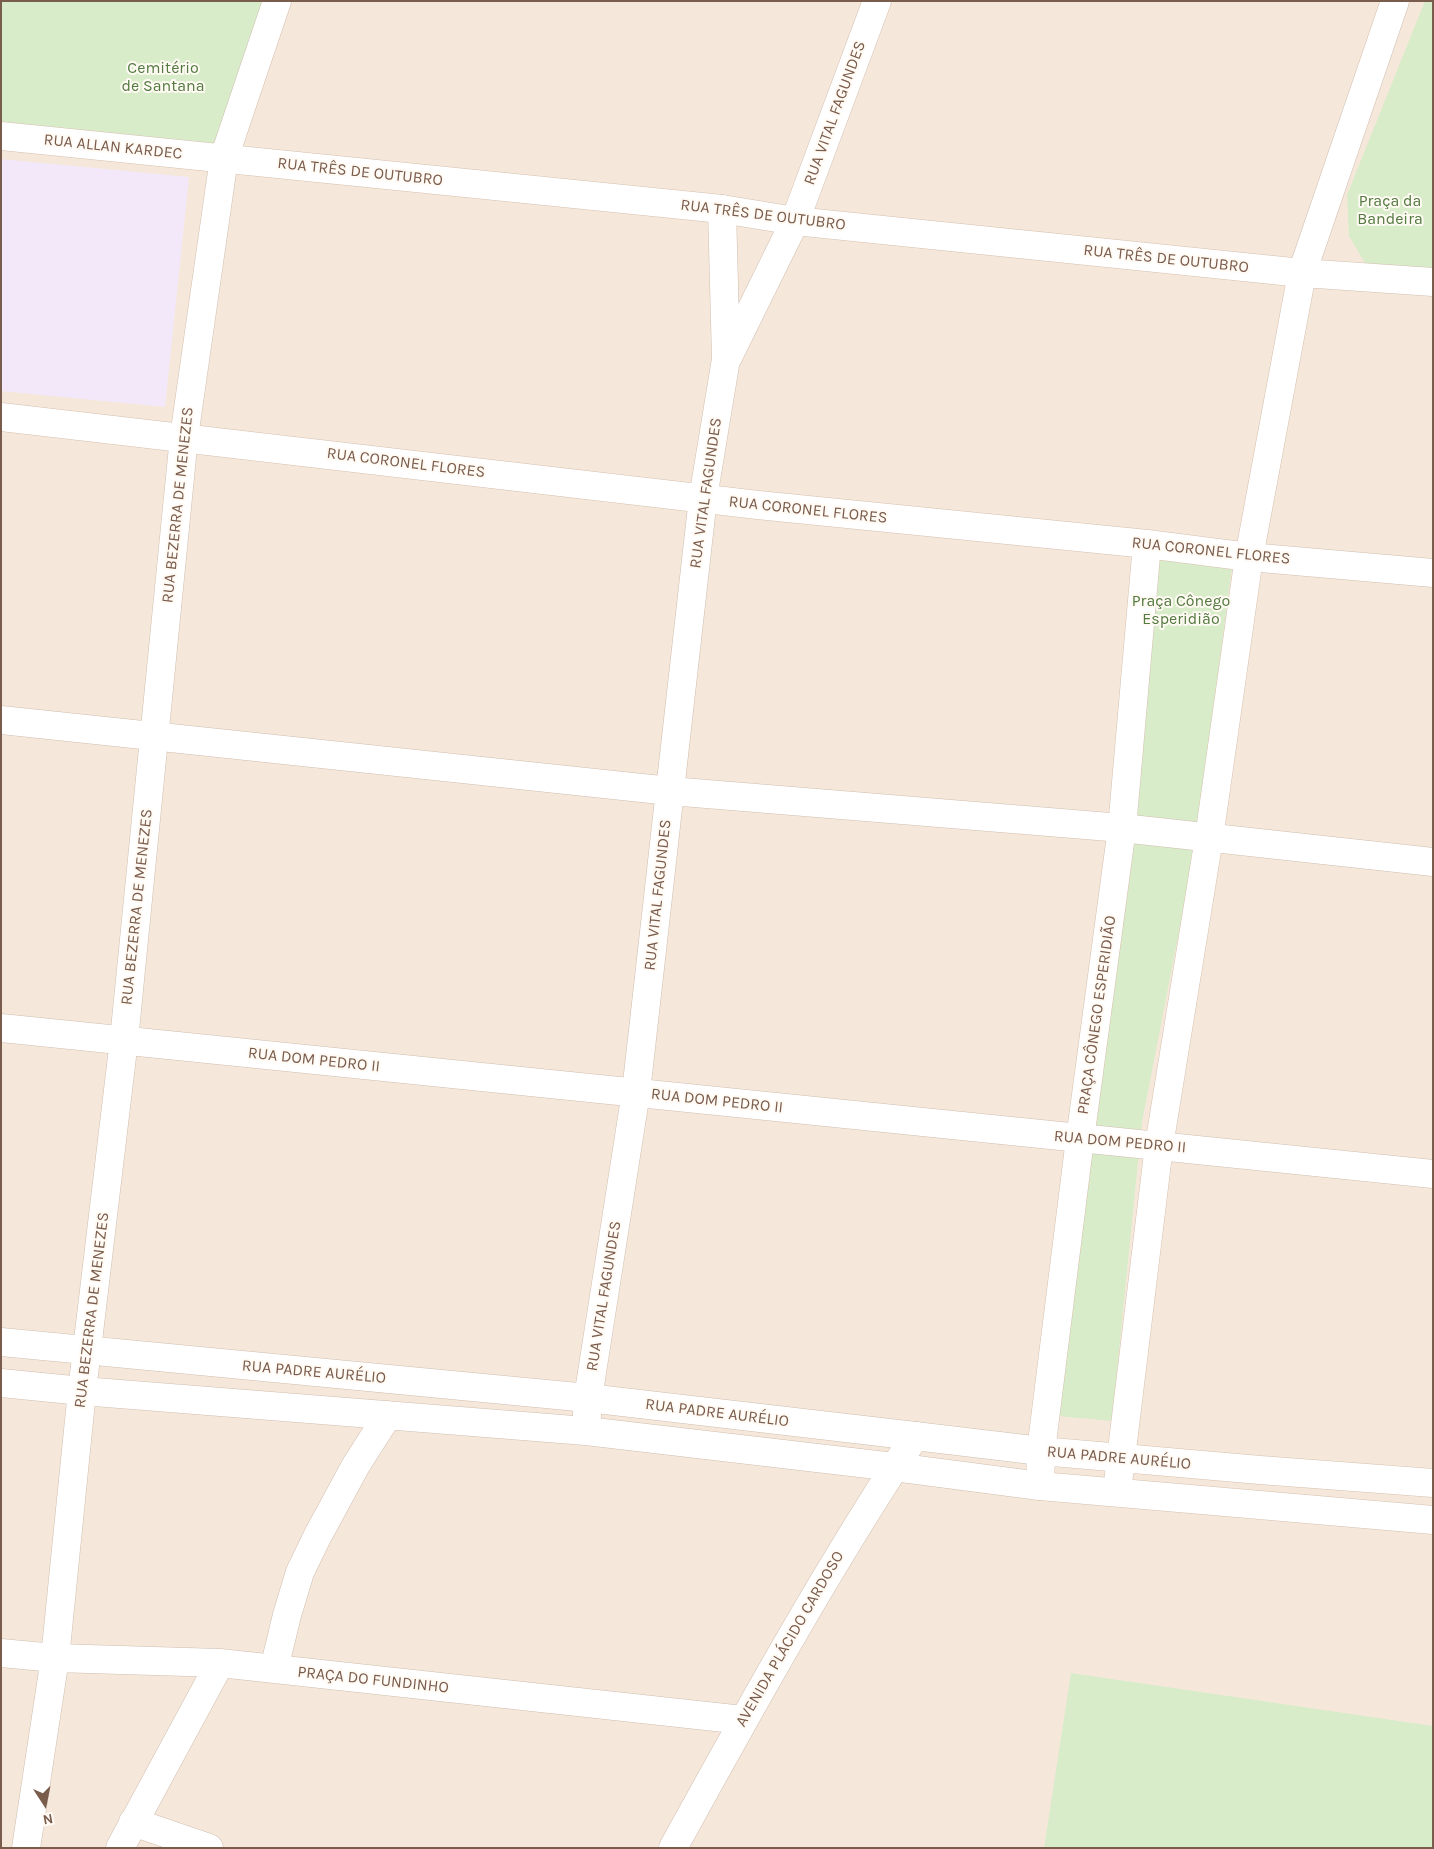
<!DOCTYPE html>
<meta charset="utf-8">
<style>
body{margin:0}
#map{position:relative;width:1434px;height:1849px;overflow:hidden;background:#fdf6ec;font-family:Karla,sans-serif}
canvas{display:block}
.frame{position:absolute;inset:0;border:2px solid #7a5c4d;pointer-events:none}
.north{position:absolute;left:20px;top:1779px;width:50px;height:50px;-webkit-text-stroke:4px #fffaf3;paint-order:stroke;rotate:169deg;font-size:14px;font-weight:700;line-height:20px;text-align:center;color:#7a5c4d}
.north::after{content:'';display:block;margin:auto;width:18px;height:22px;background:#7a5c4d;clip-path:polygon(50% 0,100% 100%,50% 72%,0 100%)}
</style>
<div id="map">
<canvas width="1434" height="1849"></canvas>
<div class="frame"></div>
<div class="north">N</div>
</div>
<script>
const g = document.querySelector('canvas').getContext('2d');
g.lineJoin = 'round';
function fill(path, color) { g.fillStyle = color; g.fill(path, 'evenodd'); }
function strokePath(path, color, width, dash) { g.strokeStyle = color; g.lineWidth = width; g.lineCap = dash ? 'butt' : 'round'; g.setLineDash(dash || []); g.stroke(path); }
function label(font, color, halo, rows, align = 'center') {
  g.font = font + ' Karla,sans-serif'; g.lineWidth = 4; g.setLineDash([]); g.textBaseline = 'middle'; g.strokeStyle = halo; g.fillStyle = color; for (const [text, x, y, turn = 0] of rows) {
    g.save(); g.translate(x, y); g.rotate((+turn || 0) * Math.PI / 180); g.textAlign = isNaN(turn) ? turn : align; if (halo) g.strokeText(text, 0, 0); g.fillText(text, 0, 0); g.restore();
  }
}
fill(new Path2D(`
 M1,1h1432v1847h-1432z`), '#f5e8da');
fill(new Path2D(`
 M1,159l188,18 -24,230 -164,-16z`), '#f3e8fa');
fill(new Path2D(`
 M1,1h263l-44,158 -219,-20z
 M1425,1h8v272l-65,-5 -19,-32 -2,-41z
 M1138,558l94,9 -38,287 -52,268 -30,299 -65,-6z
 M1071,1673l362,53v122h-389z`), '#d8ecc9');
const minor = new Path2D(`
 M1302,273l131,9
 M728,357l67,-136 82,-220
 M1249,557l184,16
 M1,720l669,71 452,37 311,34
 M1,1028l1432,146
 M1,1342l587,56 327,38
 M1,1383l81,8 504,40 308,36
 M586,1431l2,-33 48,-306 67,-594 23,-139 -4,-150
 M1,1653l54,5 165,5 523,57
 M274,1669l13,-54 13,-43 17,-35 39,-72 32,-50
 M133,1822l76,26
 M26,1848l29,-190 27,-267 42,-351 60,-603 40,-279 53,-157
 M120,1848l100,-185`);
const tertiary = new Path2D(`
 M1302,273l93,-272
 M894,1467l146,19
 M673,1848c77,-140 154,-279 242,-412l126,15`);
const secondary = new Path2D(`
 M1,136l721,73 73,12 507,52 -53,284 -40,281 -50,308 -42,345
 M1,417l757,88 389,39 102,13
 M1147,544l-25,284 -42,311 -39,312 -1,35 393,34
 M1041,1451l219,19 173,13`);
strokePath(minor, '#d1beb0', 29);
strokePath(tertiary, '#d1beb0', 29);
strokePath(secondary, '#d6c0b0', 29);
strokePath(minor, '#fff', 28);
strokePath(tertiary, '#fff', 28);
strokePath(secondary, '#fff', 28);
label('16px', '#537a41', '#fffaf3', [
 ["Cemitério",163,68],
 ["de Santana",163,86],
 ["Praça da",1390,201],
 ["Bandeira",1390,219],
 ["Praça Cônego",1181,601],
 ["Esperidião",1181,619]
]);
label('16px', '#7a5c4d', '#fffaf3', [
 ["RUA VITAL FAGUNDES",835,113,-70],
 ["RUA ALLAN KARDEC",113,147,6],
 ["RUA TRÊS DE OUTUBRO",360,172,6],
 ["RUA TRÊS DE OUTUBRO",763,215,7],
 ["RUA TRÊS DE OUTUBRO",1166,259,6],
 ["RUA CORONEL FLORES",406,463,7],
 ["RUA VITAL FAGUNDES",706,493,-82],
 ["RUA BEZERRA DE MENEZES",178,505,-84],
 ["RUA CORONEL FLORES",808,510,6],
 ["RUA CORONEL FLORES",1211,551,6],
 ["RUA VITAL FAGUNDES",658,895,-84],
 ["RUA BEZERRA DE MENEZES",137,907,-84],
 ["PRAÇA CÔNEGO ESPERIDIÃO",1097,1015,-82],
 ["RUA DOM PEDRO II",314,1060,6],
 ["RUA DOM PEDRO II",717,1101,6],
 ["RUA DOM PEDRO II",1120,1142,5],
 ["RUA VITAL FAGUNDES",604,1296,-81],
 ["RUA BEZERRA DE MENEZES",92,1310,-83],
 ["RUA PADRE AURÉLIO",314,1372,5],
 ["RUA PADRE AURÉLIO",717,1413,7],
 ["RUA PADRE AURÉLIO",1119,1458,5],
 ["AVENIDA PLÁCIDO CARDOSO",790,1639,-60],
 ["PRAÇA DO FUNDINHO",373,1680,6]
]);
</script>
